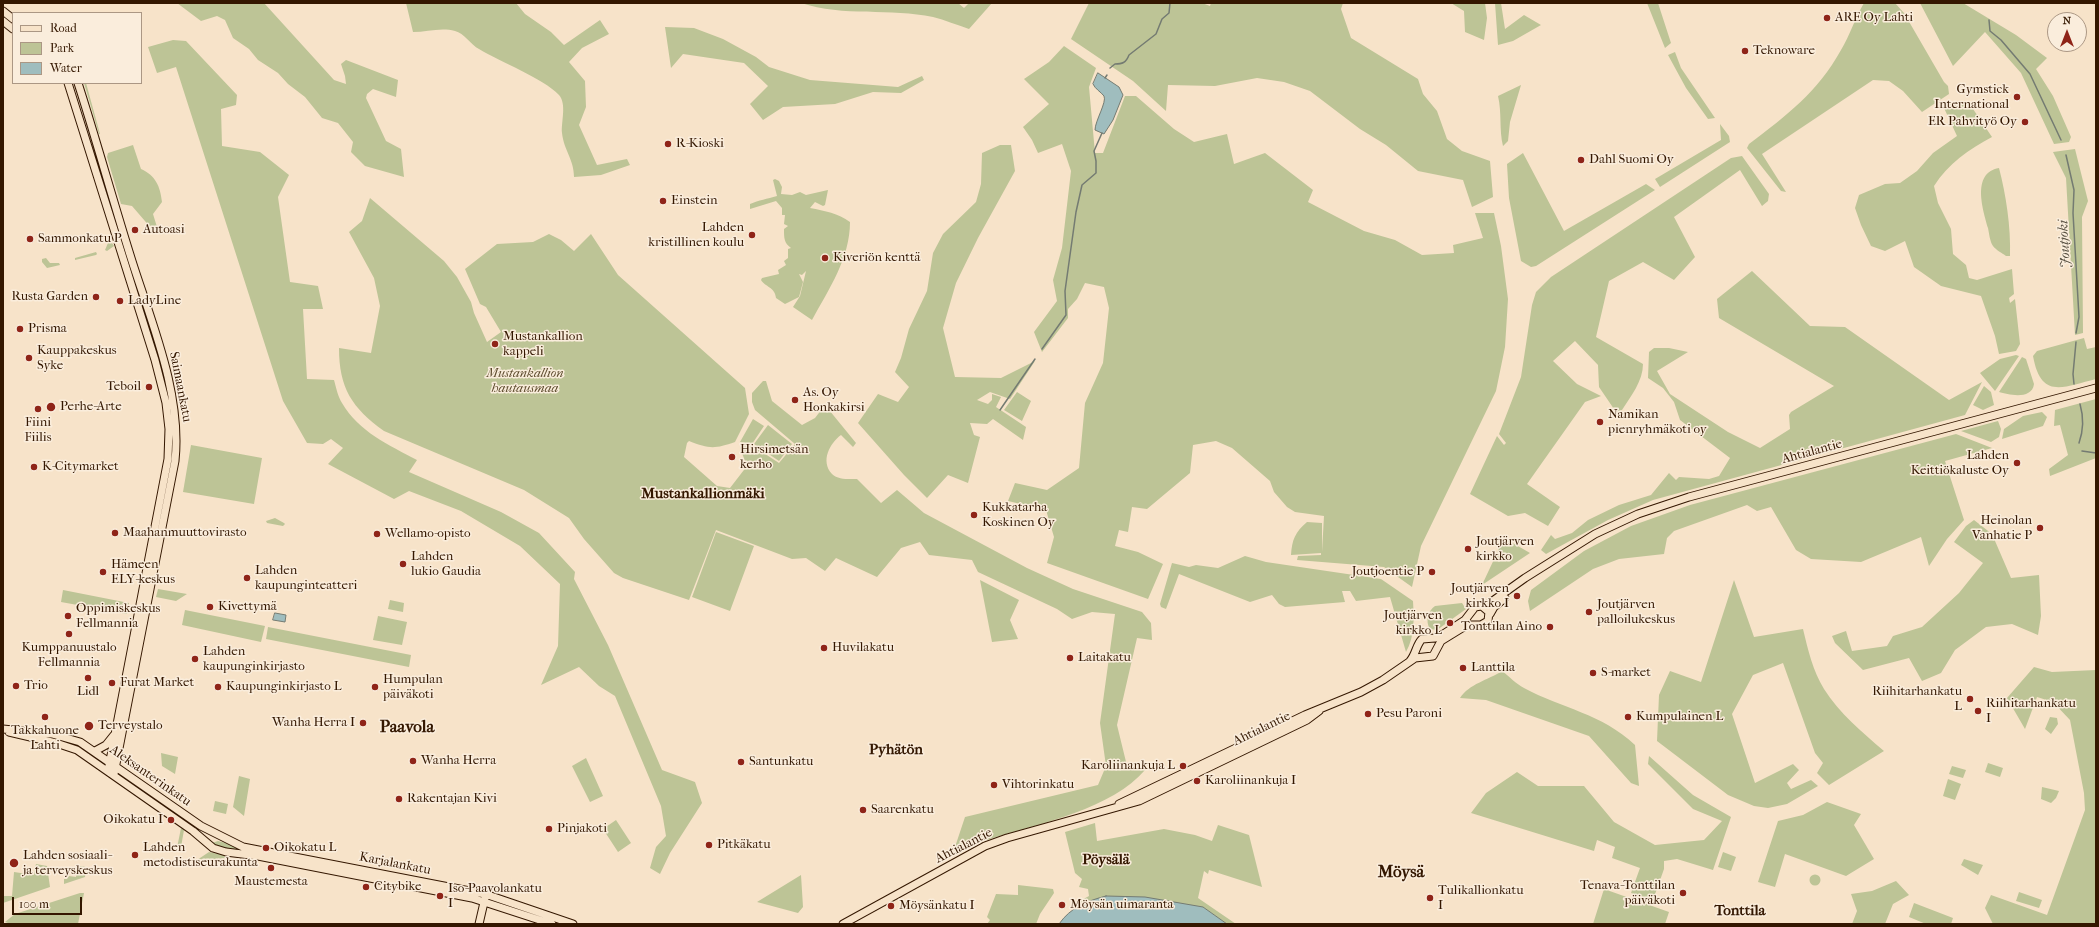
<!DOCTYPE html>
<meta charset="utf-8">
<style>
body{margin:0}
#map{position:relative;width:2099px;height:927px;overflow:hidden;background:#f7e3c9;font-family:"IM FELL French Canon",serif}
canvas{display:block}
.frame{position:absolute;inset:0;border:4px solid #341700;pointer-events:none}
.legend{position:absolute;left:12px;top:12px;width:130px;height:72px;box-sizing:border-box;background:#faeddc;border:1px solid #ab9784;margin:0;padding:5px 7px;list-style:none;font-size:12px;color:#341700}
.legend li{display:flex;align-items:center;gap:8px;height:20px}
.legend b{width:20px;border:1px solid #ab9784}
.north{position:absolute;left:2047px;top:12px;width:40px;height:40px;box-sizing:border-box;background:#faeddc;border:1px solid #ab9784;border-radius:50%;rotate:0deg;font-size:11px;font-weight:700;line-height:16px;text-align:center;color:#341700}
.north::after{content:'';display:block;margin:auto;width:14px;height:18px;background:#8f2418;clip-path:polygon(50% 0,100% 100%,50% 72%,0 100%)}
.scale{position:absolute;left:12px;top:897px;width:70px;height:18px;box-sizing:border-box;border:2px solid #341700;border-top:0;padding-left:5px;font-size:12px;line-height:14px;white-space:nowrap;color:#341700;-webkit-text-stroke:3px #faeddc;paint-order:stroke}
</style>
<div id="map">
<canvas width="2099" height="927"></canvas>
<div class="frame"></div>
<ul class="legend">
<li><b style="height:5px;background:#f7e3c9"></b>Road</li>
<li><b style="height:11px;background:#bdc496"></b>Park</li>
<li><b style="height:11px;background:#9fbdbe"></b>Water</li>
</ul>
<div class="north">N</div>
<div class="scale">100 m</div>
</div>
<script>
const g = document.querySelector('canvas').getContext('2d');
g.lineJoin = 'round';
function fill(path, color) { g.fillStyle = color; g.fill(path, 'evenodd'); }
function strokePath(path, color, width, dash) { g.strokeStyle = color; g.lineWidth = width; g.lineCap = dash ? 'butt' : 'round'; g.setLineDash(dash || []); g.stroke(path); }
function label(font, color, halo, rows, align = 'center') {
  g.font = font + ' "IM FELL French Canon",serif'; g.lineWidth = 3; g.setLineDash([]); g.textBaseline = 'middle'; g.strokeStyle = halo; g.fillStyle = color; for (const [text, x, y, turn = 0] of rows) {
    g.save(); g.translate(x, y); g.rotate((+turn || 0) * Math.PI / 180); g.textAlign = isNaN(turn) ? turn : align; if (halo) g.strokeText(text, 0, 0); g.fillText(text, 0, 0); g.restore();
  }
}
fill(new Path2D(`
 M177,3h87l70,77 12,4 -1,-8 -4,-12 5,-4 52,20 -2,17 -23,-8 -6,5 -1,4 20,43 15,8 3,28 -39,-11 -14,-14 2,-10 -15,-19 -16,-5 -17,-21 -17,-13 -10,-11 -20,-13 -9,-11 -16,-11 -8,-18 -8,-4 -16,5z
 M406,3h110l9,11 26,18 13,13 36,-25 9,14 -27,14 -13,14 16,19 1,26 -7,18 18,40 30,-6 3,6 -29,10 -27,2c0,-18 -10,-26 -12,-44 -1,-11 5,-29 -3,-38 -16,-17 -59,-33 -80,-46 -8,-4 -15,-16 -24,-18 -14,-4 -28,1 -42,1z
 M801,3h157l6,5 5,-5h23l-23,26c-12,-4 -24,-9 -36,-12 -42,-9 -90,0 -132,-14z
 M1089,3h113l8,3 1,-3h132l-2,6 10,29 67,41 5,15 14,17 10,28 15,12 28,10 3,36 -21,10 -9,-27 -45,-9 -32,-26 -26,-16 -50,-38 -26,-9 -27,-4 -42,8 -47,-1 -2,26 -33,-30 -62,-42z
 M1451,3h34l2,15 -3,22 -19,-8 -1,-21z
 M1495,3h6l4,26 19,-14 17,10 -28,16 -15,4z
 M1647,3h11l13,40 -6,5z
 M1864,3h31l9,10 40,69 4,4 1,8 -27,18 -19,-21 -14,-10 -16,-1 -111,74 24,38 -5,-1 -34,-43 2,-4c38,-29 68,-51 92,-94 9,-15 14,-32 23,-47z
 M1920,3h43l53,32 31,23 -11,11 17,27 18,41 -2,5 -15,2 -33,-71 -36,-41 -32,34z
 M665,27l29,1 29,11 33,18 13,10 41,13 88,7 24,-11 2,4 -23,13 -28,-1 -38,12 -52,3 -20,13 -13,-16 18,-18 -24,-23 -61,-9 -12,14z
 M173,40l13,1 51,54 -1,10 -15,4 1,37 38,6 29,23 -11,22 12,85 28,4 5,23h-20l4,70 27,1c2,7 4,17 8,23 17,29 47,42 75,57l-8,12 92,40 38,21 36,39 -1,7 34,66 54,125 33,12 7,21 -32,50 -10,21 -10,-6 6,-21 10,-11 -5,-30 -46,-110 -16,-10 -20,-19 -38,18 17,-39 2,-62 -40,-38 -59,-35 -52,-20 -15,8 -66,-35 15,-16 -12,-9 -8,5 -16,-1 -24,-42 -107,-334 -19,6 -9,-26z
 M1064,46l32,22 -7,19 6,66h8l22,-57h11l38,33 20,13 33,-8 7,30 31,-11 48,37 -5,12 56,29 31,9 27,15 32,-2 -1,-8 30,-7 -8,-25h19l7,33 7,53 -3,48 -9,44 -75,155 -9,41 -28,-20 -87,-7 1,-4 23,-1v-2l-30,2c1,-15 4,-23 16,-33l15,1v29l2,-36 -29,-4 -8,-5 -13,-15 -4,-11 -38,-33 -16,-7 -23,4 -3,28 -43,36 -15,-2 -4,25 -9,-2 -4,16 23,6 25,12 -15,35 -101,-36 7,-26 -8,-27 -38,-9 7,-18 32,7 32,-22 6,-65 18,-40 6,-55 -5,-21 -19,-4 -8,16 -9,10v9l-26,34 -8,-20 23,-31 -4,-21 9,-32 9,-77 -9,-27 -24,9 -6,-13 -9,-13 26,-23 -25,-25 25,-17z
 M1675,52l6,16 34,50 -7,1 -22,-31 -18,-33z
 M84,83h2l14,51h-1z
 M1521,85l-11,37 -2,19 -5,5c-4,-16 -1,-33 -5,-50z
 M1961,101l12,8 19,28c-23,12 -44,27 -58,49l4,17 13,26 2,25 13,11 3,13 8,2 35,-11 2,25 -5,4 1,5 5,-4 5,45 -4,7 -17,3 -4,-18 -14,-40 -40,-10 -27,-19 -9,-26 -20,10 -14,-5 -10,-21 -6,-17 4,-13 26,-11 15,-1 17,-12 16,-18 24,-17 -13,-28 10,-6z
 M1720,124l9,12 1,6 -70,45 -5,-8 66,-39z
 M133,145l8,24c15,7 19,17 21,33l-9,12 4,13 -6,1 -19,-22 -11,-2 -14,-47 1,-4z
 M1000,145h11l4,26 -37,67 -22,45 -13,45 12,49 46,1 34,-17 -25,38 -20,-7 -13,8 11,4 4,-4v-6l9,3 -5,10 30,20 -3,13 -30,-21 -6,5 -17,-1 4,12 6,2 -12,46 -20,-8 -21,23 -23,-23 -46,-52 20,-29 20,8 11,-15 -14,-15 6,-14 8,-29 18,-38 6,-38 10,-19 33,-32 5,-18 1,-31z
 M2075,149l13,52 -6,16 1,116 -8,2 -9,-157 -13,-26z
 M1523,153l41,78 82,-47 9,6 -119,76 -5,1 -10,-6 -12,-63 -2,-34z
 M1742,156l27,38 -1,7 -6,5 -22,-36 -66,47 21,40 -21,23 -31,-18 -34,19 -13,56 47,27c0,17 -12,32 -21,46l-6,2 -17,-25 -1,-22 -23,-24 -22,20 24,23 24,12 -16,6 -58,82 33,23 -12,19 -23,-13 -17,3 -38,-22 27,-58 7,9 2,-2 -7,-9 22,-57 11,-72 4,-13 15,-15 180,-119z
 M1999,168c7,27 12,59 11,88h-4c-4,-3 -10,-6 -13,-10 -3,-4 -4,-13 -5,-18 -5,-18 -17,-55 11,-60z
 M775,179l4,2 3,6 -1,7 11,1 8,-3 6,3 22,-5 -3,15 -2,1 -8,-4 -5,6c15,3 28,5 40,14 0,36 -21,67 -38,98l-19,-13 7,-11 6,-25 -4,4 -3,-1 4,8 -4,15 -14,7 -9,-6c-1,-11 -11,-11 -15,-18l1,-2 17,-4 -1,-4 8,-5 -2,-4 4,-3v-9l3,-1c-7,-5 -7,-10 -7,-19l4,-3 -4,-2 1,-9h-3v-7l-6,-7 -26,8v-5c9,-4 17,-5 27,-8l-4,-16z
 M370,198l74,63 13,16 14,25 3,11 13,29 14,-10 -15,-25 -6,-3 -15,-35 32,-25 36,-2 16,-8 12,6 13,11 17,-17 27,41 127,113 4,26 -14,28c-20,7 -26,7 -46,-1l-2,2 -3,14 33,29 13,2 17,-22 -7,-18 2,-3 11,1 26,17 16,-19 -40,-34 -3,-8v-9l11,-12h3l6,20 30,24 13,-7 10,-13 31,38 -3,4 -12,-12c-11,8 -21,26 -9,39 6,6 17,5 25,5l24,24 16,-13 27,23 103,55 46,21 69,23 9,11 1,17 -15,-2 -20,87 11,45h17c-32,38 -105,54 -152,68 -14,4 -27,10 -40,15l12,-36 133,-32 8,-19 -6,-43 15,-109 -23,-2 -20,7 -15,-10 -79,-37 -6,-12 -43,-5 -9,-13 -19,6 -24,29 -41,-19 -11,13 -19,-13 -14,1 -76,-29 -27,70 -66,-22 -9,-5 -30,-34 -15,-21 -45,-28 -140,-59c-32,-23 -45,-43 -45,-83l32,5 9,-47 -6,-28 -25,-46 13,-11z
 M107,236l7,10 -7,5 -2,-1 3,-7z
 M96,252l1,2 -1,1 -21,5v-2z
 M46,258l4,5h9l1,2 -13,3 -5,-6v-3z
 M1752,271l58,55 35,1 104,73 33,-18 -17,33 -312,85 -45,20 -62,34 -5,-4 10,-15 4,4 17,-6 16,-13 31,-15 32,-10 18,-22 7,7 3,-3 30,2 10,-3 11,-18 -50,-38 -6,-18 -11,-14 -15,-10 1,-26 5,-4h15l19,4 -31,19 13,23 58,38 32,16 30,-19 -1,-14 2,-3 43,-26 -115,-68 -2,-19z
 M2084,338l3,11 9,-2v32c-33,8 -55,21 -63,-23l4,-5z
 M2016,355l3,1 -24,35 -15,-18 20,-14z
 M2022,357l4,2 8,25c-2,16 -25,11 -35,8z
 M1984,386l7,6 3,13 -11,5 -10,-5z
 M1017,392l14,9 -9,20 -18,-11z
 M2096,399v59l-46,18 -1,-7 19,-14 -8,-30 -6,1 1,-16z
 M2042,412l5,5 -4,9 -41,13 2,-10 19,-13z
 M753,419l11,7 -12,18 -12,-2z
 M1998,421l3,8 -2,8 -8,5 -30,-11z
 M768,425l24,19 -13,17 -25,-17z
 M1956,434l36,14 -47,13 19,59 -17,19 -18,27 -8,-29 -60,25 -50,-3 -15,-9 -25,-43 -14,4 -10,-6 -73,26 -7,7 -3,16 -45,5 -26,10 -63,42 -2,-10 3,-11 53,-39 47,-25 59,-21z
 M191,445l71,13 -8,46 -71,-12z
 M275,518l9,5 1,1 -2,2 -16,-3 -1,-2z
 M1974,520l18,14 19,44 28,-3 2,41 -3,19 -26,-11 -26,3 -31,23 -14,23 -19,8 -13,-23 -46,12 -28,-27 -3,-7 14,-5 6,20 35,-5 6,-10 29,-9 37,-34 24,-30 -29,-21 12,-16z
 M716,532l38,14 -24,65 -38,-14z
 M1504,538l26,15 -48,32z
 M1245,556l21,6 115,17 32,22c1,18 2,35 -7,51l-16,-55 -34,4 -6,-10h-8l3,11 -60,5 -6,-3 -7,-9 -22,7 -71,-28 -13,35 -5,-2 -1,-3 12,-41 17,4 7,-2 22,3z
 M980,580l39,20 -9,20 8,19 -26,3z
 M1734,580l20,57 49,-8c5,21 10,42 21,60 15,24 39,44 60,62l-55,34 -12,-12 6,-10 -8,-10 -32,-90 -30,12 -21,39 23,69 38,-19 6,6 -12,13 4,6 20,-9 7,6 -31,18 -19,4 -14,-2 -26,-11 -71,-54 2,-46 11,-24 31,11z
 M158,589l29,5 -11,7 -20,-4z
 M63,590l66,13 -2,11 -66,-12z
 M390,600l14,3 -1,9 -15,-3z
 M1462,603l4,6 -29,21 -7,-1c-5,-8 -2,-18 5,-23z
 M185,610l80,16 -4,16 -79,-17z
 M378,616l29,6 -5,23 -29,-5z
 M268,627l143,28 -2,12 -143,-28z
 M2034,667l18,5 44,-2v254h-103l-8,-16 6,-13 56,20 38,-105 -1,-17 -14,-73 -17,-18 -16,-5 -12,32 -18,-31z
 M1502,671c7,5 14,13 22,17 39,21 77,25 111,57l4,41 -8,-3 -42,-47 -103,-36 -26,-2c9,-14 28,-18 42,-27z
 M2050,717l7,1 1,6 -7,10 -6,-5z
 M161,753l17,4 -3,17 -13,-8z
 M1649,756l44,39 38,22 -18,53 -36,-11 -13,2v8l-11,31 -22,-7 9,-25 -28,-10 3,-11 -18,-7 -3,11 -123,-38 15,-20 31,-21 21,14h46l30,36 41,23 49,-5 18,-19 -29,-12 -45,-45z
 M586,758l17,38 -13,6 -18,-36z
 M1988,763l15,5 -3,9 -15,-5z
 M1952,766l14,4 -3,8 -14,-4z
 M239,776l11,3 -6,37 -11,-9z
 M1948,779l13,5 -6,16 -12,-4z
 M2042,787l17,4 -3,7 -5,5 -10,-4z
 M215,801l13,3 -2,10 -13,-3z
 M1827,802l34,12 -7,11 20,34 -28,17 -61,-22 -10,33 -17,-5 20,-61 25,-6z
 M616,820l15,23 -13,9 -15,-23z
 M1095,823l2,18 67,-12 31,6 17,6 6,-16 31,10 13,52 -53,-17 -1,4 -4,-3 -6,27 38,26h-9l-24,-17 -116,-6 -12,7 3,-6 11,-6 -1,-7 -9,-2 3,-8 -7,-6 -10,-41z
 M181,828l3,2 -3,17 -4,1z
 M218,841l8,2 14,6v2l-21,-4 -7,-4z
 M209,852l14,3 4,3 -30,2z
 M1723,852l13,5 -5,14 -13,-4z
 M1964,859l19,6 -5,10 -17,-10z
 M36,864l11,2 3,21 -47,16v-7h9l2,-24 20,3z
 M80,866l6,1 -1,10 -21,7v-5h3l2,-3 7,1 1,-8z
 M1809.5 880a5.5 5.5 0 1 1 11 0a5.5 5.5 0 1 1-11 0Z
 M801,875l2,32 -5,6 -41,-11z
 M1896,881l13,14 -16,9 -8,20h-33l5,-13 -6,-17 21,-3z
 M1018,885l35,4 1,4 -14,21 -4,10h-49l3,-4 -3,-3 9,-23 22,1z
 M1604,889l65,23 -4,12h-72z
 M2019,892l23,8 -3,8 -23,-7z
 M80,893h4l-6,31h-67l-6,-2 10,-8z
 M1914,903l39,15 -2,6h-25l-17,-7z`), '#bdc496');
const water = new Path2D(`
 M1098,73l21,14 4,8 -10,25 -9,14 -9,-4c0,-9 12,-28 9,-34 -3,-4 -9,-7 -11,-12z
 M275,613l11,2 -1,7 -12,-2z
 M1106,896l39,1 58,10 24,17h-168c12,-17 28,-23 47,-28z`);
fill(water, '#9fbdbe');
strokePath(water, '#747b72', 1);
strokePath(new Path2D(`
 M1989,20l1,11 11,9 29,34 31,66
 M1110,68l5,-4c7,0 11,-1 14,-9l27,-21 6,-15 7,-6 1,-10
 M1105,78l2,-3
 M2066,155l8,35 -1,23 6,104 -3,16
 M1042,349l24,-34 -1,-24 11,-79 6,-27 14,-12v-12l-2,-10 8,-18
 M2074,384l-1,-10 3,-32
 M1000,410l35,-51
 M2079,443c5,-14 5,-25 1,-39
 M2082,451l14,2`), '#747b72', 1.5);
const major = new Path2D(`
 M3,11l10,8
 M3,21l10,8
 M68,83l87,277 11,43 3,26 -1,30 -60,312
 M78,83c19,59 35,118 54,178 20,63 50,133 43,200l-61,313
 M1490,614l4,-7 11,-9
 M1410,661c6,-7 6,-16 12,-22l13,-1 7,-3 23,-15 10,-13 12,-2 38,-27 70,-44 43,-20 51,-17 407,-109
 M3,729l49,5 28,8 121,84 42,21 242,47 88,30
 M9,732l47,11 21,7 116,81 20,17 13,4 32,4 214,42 80,26
 M95,751l11,-6 8,-10
 M1119,804l186,-89 56,-23 22,-12 32,-22 18,-2 8,-15 26,-16h14l7,-4 1,-9 -7,-6
 M479,924l6,-26
 M843,924l142,-78 22,-8 132,-37 168,-81 12,-9`);
strokePath(major, '#341700', 9);
strokePath(major, '#f7e3c9', 7);
for (const [x, y, r, color] of [
 [1827,18,4,"#8f2418"],
 [1745,51,4,"#8f2418"],
 [2017,97,4,"#8f2418"],
 [2025,122,4,"#8f2418"],
 [668,144,4,"#8f2418"],
 [1581,160,4,"#8f2418"],
 [663,201,4,"#8f2418"],
 [135,230,4,"#8f2418"],
 [752,235,4,"#8f2418"],
 [30,239,4,"#8f2418"],
 [825,258,4,"#8f2418"],
 [96,297,4,"#8f2418"],
 [120,301,4,"#8f2418"],
 [20,329,4,"#8f2418"],
 [495,344,4,"#8f2418"],
 [29,358,4,"#8f2418"],
 [149,387,4,"#8f2418"],
 [795,400,4,"#8f2418"],
 [51,407,5,"#8f2418"],
 [38,409,4,"#8f2418"],
 [1600,422,4,"#8f2418"],
 [732,457,4,"#8f2418"],
 [2017,463,4,"#8f2418"],
 [34,467,4,"#8f2418"],
 [974,515,4,"#8f2418"],
 [2040,528,4,"#8f2418"],
 [115,533,4,"#8f2418"],
 [377,534,4,"#8f2418"],
 [1468,549,4,"#8f2418"],
 [403,564,4,"#8f2418"],
 [103,572,4,"#8f2418"],
 [1432,572,4,"#8f2418"],
 [247,578,4,"#8f2418"],
 [1517,596,4,"#8f2418"],
 [210,607,4,"#8f2418"],
 [1589,612,4,"#8f2418"],
 [68,616,4,"#8f2418"],
 [1450,623,4,"#8f2418"],
 [1550,627,4,"#8f2418"],
 [69,634,4,"#8f2418"],
 [824,648,4,"#8f2418"],
 [1070,658,4,"#8f2418"],
 [195,659,4,"#8f2418"],
 [1463,668,4,"#8f2418"],
 [1593,673,4,"#8f2418"],
 [88,678,4,"#8f2418"],
 [112,683,4,"#8f2418"],
 [16,686,4,"#8f2418"],
 [218,687,4,"#8f2418"],
 [375,687,4,"#8f2418"],
 [1970,699,4,"#8f2418"],
 [1978,711,4,"#8f2418"],
 [1368,714,4,"#8f2418"],
 [45,717,4,"#8f2418"],
 [1628,717,4,"#8f2418"],
 [363,723,4,"#8f2418"],
 [89,726,5,"#8f2418"],
 [413,761,4,"#8f2418"],
 [741,762,4,"#8f2418"],
 [1183,766,4,"#8f2418"],
 [1197,781,4,"#8f2418"],
 [994,785,4,"#8f2418"],
 [399,799,4,"#8f2418"],
 [863,810,4,"#8f2418"],
 [171,820,4,"#8f2418"],
 [549,829,4,"#8f2418"],
 [709,845,4,"#8f2418"],
 [266,848,4,"#8f2418"],
 [135,855,4,"#8f2418"],
 [14,863,5,"#8f2418"],
 [271,868,4,"#8f2418"],
 [366,887,4,"#8f2418"],
 [1683,893,4,"#8f2418"],
 [440,896,4,"#8f2418"],
 [1430,898,4,"#8f2418"],
 [1062,905,4,"#8f2418"],
 [891,906,4,"#8f2418"]
]) { const dot = new Path2D(); dot.arc(x, y, r, 0, 2 * Math.PI); g.fillStyle = color; g.fill(dot); strokePath(dot, '#faeddc', 1.5); }
label('13px', '#341700', '#faeddc', [
 ["ARE Oy Lahti",1835,18],
 ["Teknoware",1753,51],
 ["Gymstick",2009,90,"right"],
 ["International",2009,105,"right"],
 ["ER Pahvityö Oy",2017,122,"right"],
 ["R-Kioski",676,144],
 ["Dahl Suomi Oy",1589,160],
 ["Einstein",671,201],
 ["Lahden",744,228,"right"],
 ["kristillinen koulu",744,243,"right"],
 ["Autoasi",143,230],
 ["Sammonkatu P",38,239],
 ["Kiveriön kenttä",833,258],
 ["Rusta Garden",88,297,"right"],
 ["LadyLine",128,301],
 ["Prisma",28,329],
 ["Mustankallion",503,337],
 ["kappeli",503,352],
 ["Kauppakeskus",37,351],
 ["Syke",37,366],
 ["Teboil",141,387,"right"],
 ["As. Oy",803,393],
 ["Honkakirsi",803,408],
 ["Perhe-Arte",60,407],
 ["Namikan",1608,415],
 ["pienryhmäkoti oy",1608,430],
 ["Fiini",38,423,"center"],
 ["Fiilis",38,438,"center"],
 ["Hirsimetsän",740,450],
 ["kerho",740,465],
 ["Lahden",2009,456,"right"],
 ["Keittiökaluste Oy",2009,471,"right"],
 ["K-Citymarket",42,467],
 ["Kukkatarha",982,508],
 ["Koskinen Oy",982,523],
 ["Heinolan",2032,521,"right"],
 ["Vanhatie P",2032,536,"right"],
 ["Maahanmuuttovirasto",123,533],
 ["Wellamo-opisto",385,534],
 ["Joutjärven",1476,542],
 ["kirkko",1476,557],
 ["Lahden",411,557],
 ["lukio Gaudia",411,572],
 ["Hämeen",111,565],
 ["ELY-keskus",111,580],
 ["Lahden",255,571],
 ["kaupunginteatteri",255,586],
 ["Joutjoentie P",1424,572,"right"],
 ["Joutjärven",1509,589,"right"],
 ["kirkko I",1509,604,"right"],
 ["Joutjärven",1597,605],
 ["palloilukeskus",1597,620],
 ["Kivettymä",218,607],
 ["Oppimiskeskus",76,609],
 ["Fellmannia",76,624],
 ["Joutjärven",1442,616,"right"],
 ["kirkko L",1442,631,"right"],
 ["Tonttilan Aino",1542,627,"right"],
 ["Kumppanuustalo",69,648,"center"],
 ["Fellmannia",69,663,"center"],
 ["Huvilakatu",832,648],
 ["Lahden",203,652],
 ["kaupunginkirjasto",203,667],
 ["Laitakatu",1078,658],
 ["Lanttila",1471,668],
 ["S-market",1601,673],
 ["Humpulan",383,680],
 ["päiväkoti",383,695],
 ["Furat Market",120,683],
 ["Trio",24,686],
 ["Kaupunginkirjasto L",226,687],
 ["Lidl",88,692,"center"],
 ["Riihitarhankatu",1962,692,"right"],
 ["L",1962,707,"right"],
 ["Riihitarhankatu",1986,704],
 ["I",1986,719],
 ["Pesu Paroni",1376,714],
 ["Kumpulainen L",1636,717],
 ["Wanha Herra I",355,723,"right"],
 ["Terveystalo",98,726],
 ["Takkahuone",45,731,"center"],
 ["Lahti",45,746,"center"],
 ["Wanha Herra",421,761],
 ["Santunkatu",749,762],
 ["Karoliinankuja L",1175,766,"right"],
 ["Karoliinankuja I",1205,781],
 ["Vihtorinkatu",1002,785],
 ["Rakentajan Kivi",407,799],
 ["Saarenkatu",871,810],
 ["Oikokatu I",163,820,"right"],
 ["Pinjakoti",557,829],
 ["Pitkäkatu",717,845],
 ["Lahden",143,848],
 ["metodistiseurakunta",143,863],
 ["Oikokatu L",274,848],
 ["Lahden sosiaali-",23,856],
 ["ja terveyskeskus",23,871],
 ["Maustemesta",271,882,"center"],
 ["Tenava-Tonttilan",1675,886,"right"],
 ["päiväkoti",1675,901,"right"],
 ["Citybike",374,887],
 ["Iso-Paavolankatu",448,889],
 ["I",448,904],
 ["Tulikallionkatu",1438,891],
 ["I",1438,906],
 ["Möysän uimaranta",1070,905],
 ["Möysänkatu I",899,906]
], 'left');
label('italic 13px', '#5d4b2d', '#faeddc', [
 ["Mustankallion",525,374],
 ["hautausmaa",525,389]
]);
label('13px', '#341700', '#faeddc', [
 ["Saimaankatu",180,387,79],
 ["Ahtialantie",1812,452,-15],
 ["Ahtialantie",1262,729,-26],
 ["Aleksanterinkatu",150,776,35],
 ["Ahtialantie",964,846,-27],
 ["Karjalankatu",395,864,11]
]);
label('italic 14px', '#595142', '#faeddc', [
 ["Joutjoki",2065,244,-93]
]);
label('bold 15px', '#341700', '#faeddc', [
 ["Mustankallionmäki",703,494],
 ["Pyhätön",896,750],
 ["Pöysälä",1106,860],
 ["Tonttila",1740,911]
]);
label('bold 17px', '#341700', '#faeddc', [
 ["Paavola",407,728],
 ["Möysä",1401,873]
]);
</script>
